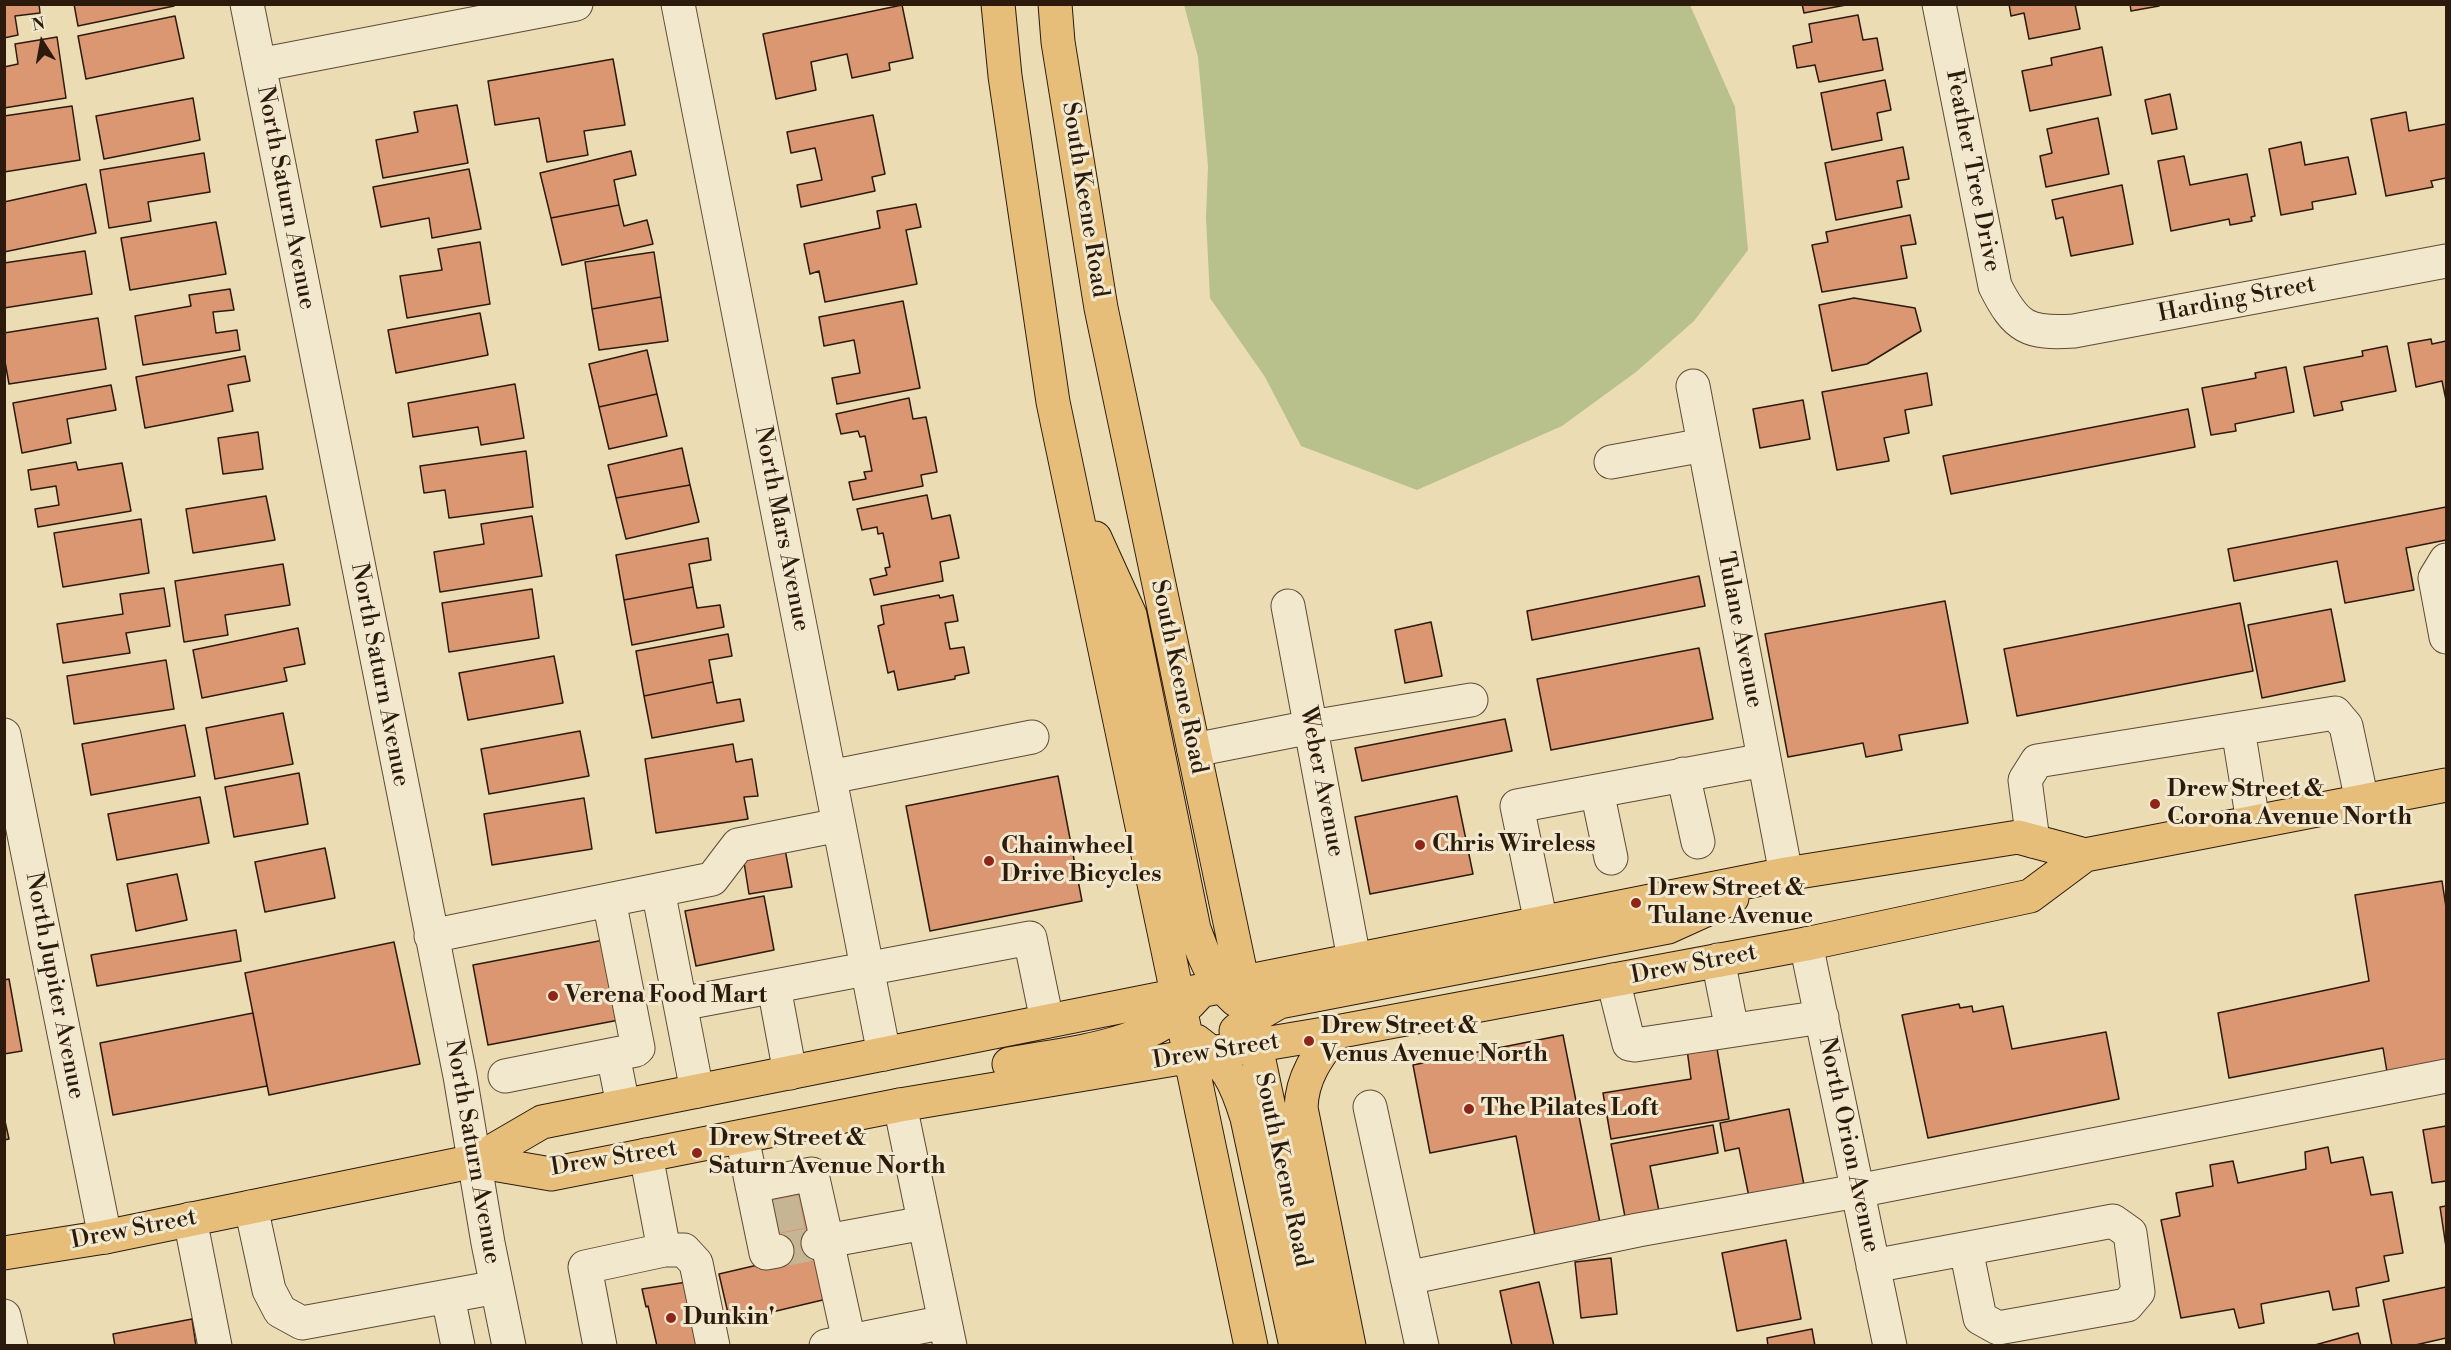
<!DOCTYPE html>
<style>
body{margin:0}
#map{position:relative;width:2451px;height:1350px;overflow:hidden;background:#ebdcb4;font-family:"Libre Bodoni",serif}
canvas{display:block}
.frame{position:absolute;inset:0;border:6px solid #2c1b0c;pointer-events:none}
.north{position:absolute;left:12px;top:12px;width:60px;height:60px;-webkit-text-stroke:4px #f2e8ce;paint-order:stroke;rotate:349deg;font-size:16px;font-weight:700;line-height:24px;text-align:center;color:#2c1b0c}
.north::after{content:'';display:block;margin:auto;width:21px;height:27px;background:#2c1b0c;clip-path:polygon(50% 0,100% 100%,50% 72%,0 100%)}
</style>
<div id="map">
<canvas width="2451" height="1350"></canvas>
<div class="frame"></div>
<div class="north">N</div>
</div>
<script>
const g = document.querySelector('canvas').getContext('2d');
g.lineJoin = 'round';
function fill(path, color) { g.fillStyle = color; g.fill(path, 'evenodd'); }
function strokePath(path, color, width, dash) { g.strokeStyle = color; g.lineWidth = width; g.lineCap = dash ? 'butt' : 'round'; g.setLineDash(dash || []); g.stroke(path); }
function label(font, color, halo, rows, align = 'center') {
  g.font = font + ' "Libre Bodoni",serif'; g.lineWidth = 6; g.setLineDash([]); g.textBaseline = 'middle'; g.strokeStyle = halo; g.fillStyle = color; for (const [text, x, y, turn = 0] of rows) {
    g.save(); g.translate(x, y); g.rotate((+turn || 0) * Math.PI / 180); g.textAlign = isNaN(turn) ? turn : align; if (halo) g.strokeText(text, 0, 0); g.fillText(text, 0, 0); g.restore();
  }
}
fill(new Path2D(`
 M1184,5h506l45,102 13,143 -54,71 -58,51 -74,54 -145,64 -116,-44 -36,-69 -55,-79 -4,-80 2,-52 -10,-109z`), '#b8c08c');
const building = new Path2D(`
 M4,4h35l1,9 -25,3 3,19 -14,3z
 M74,4h100v2l-96,20z
 M1802,4h49l-47,9z
 M2009,4h66l5,25 -51,10 -5,-26 -13,3z
 M2130,4h29v2l-28,5z
 M902,5l11,53 -24,5 1,7 -38,8 -5,-24 -36,8 5,28 -40,9 -13,-65z
 M1858,15l5,25 14,-2 6,32 -64,12 -4,-17 -18,3 -4,-22 19,-4 -3,-18z
 M175,16l9,42 -98,21 -8,-43z
 M57,37l9,61 -62,10v-41l14,-3 -3,-20z
 M2102,47l9,48 -81,16 -8,-40 30,-6 -1,-7z
 M613,59l12,66 -41,6 4,24 -41,7 -8,-44 -44,7 -7,-44z
 M1885,80l6,30 -14,3 5,27 -50,10 -11,-57z
 M2170,94l7,35 -25,5 -7,-34z
 M193,98l7,42 -96,19 -8,-43z
 M457,105l11,58 -85,15 -7,-38 42,-8 -4,-20z
 M72,106l8,54 -76,12v-56z
 M2406,112l3,19 37,-7v54l-15,3 2,6 -47,9 -15,-77z
 M873,115l12,59 -13,3 3,14 -74,16 -4,-22 25,-5 -7,-32 -24,5 -4,-21z
 M2098,118l11,56 -63,13 -6,-31 12,-3 -5,-24z
 M2301,142l4,23 43,-8 8,37 -44,8 1,7 -32,6 -12,-66z
 M1903,147l6,32 -12,2 5,26 -66,13 -11,-57z
 M631,151l5,24 -22,5 5,25 -68,13 -11,-45z
 M204,153l6,39 -62,10 3,19 -42,7 -9,-58z
 M2184,156l6,29 57,-11 8,42 -4,1 1,4 -22,4 -1,-6 -58,12 -13,-70z
 M469,169l12,60 -49,9 -3,-20 -48,9 -8,-40z
 M86,184l10,49 -92,19v-50z
 M2122,185l11,59 -62,12 -8,-39 -7,2 -4,-19z
 M916,204l5,23 -15,3 11,54 -92,18 -6,-31 -9,3 -6,-30 76,-16 -3,-17z
 M619,205l5,21 23,-6 6,24 -91,21 -11,-47z
 M1910,215l6,29 -15,2 6,32 -85,14 -10,-47 16,-3 -2,-10z
 M216,222l10,52 -96,16 -9,-52z
 M480,242l10,62 -83,14 -7,-42 42,-6 -4,-21z
 M85,251l7,43 -88,14v-45z
 M654,252l7,45 -69,12 -7,-47z
 M230,289l4,21 -21,2 3,21 21,-3 3,20 -97,15 -8,-49 56,-10 -2,-11z
 M661,297l7,44 -69,9 -7,-41z
 M1854,298l61,10 6,23 -54,33 -35,7 -13,-66z
 M903,301l17,87 -83,16 -5,-26 28,-5 -6,-33 -30,6 -5,-29z
 M480,313l8,42 -92,18 -8,-43z
 M98,318l8,51 -97,15 -5,-28v-23z
 M2431,339l1,5 14,-3v59l-4,-19 -26,6 -8,-44z
 M2387,346l9,45 -55,11 2,8 -29,6 -10,-49 59,-11 -1,-5z
 M647,350l10,44 -58,13 -10,-43z
 M245,356l5,25 -22,4 5,26 -88,17 -9,-51z
 M2286,367l8,45 -59,12 1,7 -25,4 -9,-47 54,-10 -1,-5z
 M1927,373l5,32 -27,5 4,23 -25,5 5,23 -52,9 -15,-78z
 M515,384l9,54 -43,7 -3,-18 -65,10 -5,-34z
 M111,385l5,25 -49,9 4,24 -49,10 -9,-50z
 M657,394l10,42 -58,13 -10,-42z
 M909,398l4,21 13,-2 11,55 -16,3 2,11 -70,14 -4,-18 17,-3 -2,-7 8,-1 -7,-35 -5,1 -2,-6 -17,3 -5,-20z
 M1803,400l7,39 -50,9 -7,-39z
 M2188,409l7,38 -244,47 -8,-38z
 M258,432l5,37 -40,5 -5,-36z
 M682,448l8,37 -74,13 -8,-33z
 M526,451l7,56 -84,11 -4,-28 -21,3 -4,-27z
 M76,462l2,8 44,-7 9,48 -93,16 -3,-18 24,-4 -3,-19 -25,4 -3,-20z
 M690,485l9,37 -73,17 -10,-41z
 M927,495l5,24 18,-4 9,43 -19,4 3,19 -69,14 -4,-16 17,-4 -2,-7 5,-1 -7,-34 -5,1 -1,-7 -15,3 -5,-21z
 M266,496l9,44 -82,13 -7,-44z
 M2446,507v33l-40,8 8,42 -69,13 -8,-42 -103,20 -6,-32z
 M532,516l10,60 -102,16 -6,-40 50,-8 -3,-20z
 M141,519l8,54 -86,14 -9,-54z
 M708,538l3,22 -22,4 4,23 -69,13 -8,-45z
 M283,564l7,41 -65,10 3,20 -44,7 -9,-61z
 M1699,576l6,30 -173,34 -5,-29z
 M693,587l4,21 23,-3 4,22 -92,18 -8,-45z
 M164,588l6,38 -44,7 4,20 -67,10 -6,-39 66,-10 -3,-20z
 M532,589l7,49 -90,14 -7,-49z
 M939,595l1,3 13,-3 5,26 -13,2 5,26 14,-2 5,26 -14,3v3l-57,11 -4,-19 -6,2 -10,-47 6,-2 -3,-18z
 M1945,601l23,122 -69,12 3,15 -36,7 -3,-14 -75,14 -23,-123z
 M2240,603l13,68 -236,45 -13,-67z
 M2331,609l14,72 -83,17 -14,-73z
 M1431,622l11,54 -37,7 -10,-53z
 M298,628l7,36 -21,4 3,13 -85,17 -9,-48z
 M728,634l4,22 -23,4 4,22 -69,14 -8,-45z
 M1699,648l14,71 -162,31 -14,-71z
 M554,656l9,47 -95,17 -9,-47z
 M166,660l8,49 -100,15 -7,-48z
 M713,682l4,21 23,-4 4,22 -92,17 -8,-42z
 M283,713l10,51 -78,15 -9,-51z
 M1505,719l7,32 -150,30 -7,-33z
 M185,725l10,51 -104,19 -9,-51z
 M580,731l9,45 -100,18 -8,-45z
 M733,744l3,18 16,-3 6,37 -14,1 4,22 -92,14 -11,-74z
 M299,773l9,51 -74,13 -9,-50z
 M1058,776l24,125 -152,30 -24,-125z
 M1457,796l16,78 -103,20 -15,-77z
 M200,797l9,46 -92,17 -9,-46z
 M584,798l8,51 -100,16 -8,-51z
 M325,848l10,50 -70,14 -10,-50z
 M785,849l7,38 -43,7 -6,-38z
 M177,874l10,46 -51,11 -9,-47z
 M2442,881l4,26v162l-58,9 -5,-30 -154,30 -11,-65 151,-32 -14,-86z
 M764,896l10,54 -78,16 -11,-55z
 M236,930l5,31 -144,25 -6,-31z
 M604,940l15,80 -131,25 -15,-80z
 M394,942l26,122 -151,31 -24,-122z
 M9,979l13,72 -18,3v-74z
 M1959,1004l1,4 12,-2 1,6 30,-6 9,43 94,-17 13,67 -191,39 -26,-123z
 M253,1013l14,73 -154,29 -13,-72z
 M1563,1035l39,198 -65,13 -21,-110 -86,17 -17,-88z
 M1715,1037l14,82 -118,20 -8,-46 88,-14 -5,-37z
 M1789,1109l16,81 -55,12 -11,-54 -14,3 -5,-28z
 M4,1117l5,22 -5,1z
 M1713,1125l5,28 -68,13 10,50 -34,6 -15,-78z
 M2446,1126v55l-14,2 -9,-53z
 M2328,1147l3,16 32,-6 8,38 21,-3 11,61 -19,3 5,25 -33,7 3,18 -26,4 -4,-19 -68,13 3,19 -25,5 -5,-19 -53,9 -20,-98 19,-4 -4,-23 37,-7 -3,-21 23,-4 5,22 68,-14 -1,-17z
 M803,1180l28,118 -101,24 -11,-48 60,-14 -16,-71z
 M2446,1206v41l-6,-40z
 M1786,1240l15,79 -64,12 -15,-78z
 M1611,1258l6,56 -36,4 -6,-56z
 M687,1282l13,64h-43l-9,-40 -2,1 -4,-18z
 M1539,1282l15,64h-42l-12,-55z
 M2446,1287v51l-35,8h-19l-9,-46z
 M192,1319l4,27h-81l-2,-12z
 M1812,1329l3,17h-47l-1,-8z
 M2358,1333l3,13h-46v-1z`);
fill(building, '#db9672');
strokePath(building, '#2c1b0c', 1.5);
strokePath(new Path2D(`
 M769,1218l41,-8
 M777,1251l41,-8`), '#c5b592', 33, [33, 16]);
const minor = new Path2D(`
 M247,4l213,1072 28,167 21,103
 M678,4l206,1050
 M1939,4l56,282c21,42 33,48 79,45l372,-70
 M259,65l317,-61
 M1693,386l93,488
 M1611,462l93,-17
 M2446,560l-11,18 11,59
 M1288,606l66,353
 M2238,729l15,93
 M4,735l101,502
 M1194,750l117,-23 160,-27
 M1683,774l15,68
 M830,777l202,-40
 M1597,791l167,-31
 M2033,841l-8,-61 12,-19 298,-48 11,13 16,75
 M658,890l39,201
 M1541,923l-24,-117 80,-15 14,67
 M431,936l281,-57 26,-34 101,-20
 M1806,944l84,402
 M1718,960l14,70
 M1613,980l16,64 6,1 187,-28
 M774,987l16,86
 M680,1004l350,-66 17,83
 M613,1055l10,50
 M505,1076l131,-26 2,-2 -29,-148
 M900,1105l50,241
 M1370,1107l52,239
 M742,1137l24,116 11,-2
 M752,1186l60,-12 15,67 -9,2
 M251,1207l18,83 11,21 22,12 195,-36
 M190,1219l25,127
 M664,1250h20l12,13 17,83
 M1873,1266l240,-45 17,12 8,59 -11,13 -129,23 -18,-10 -14,-69
 M1407,1278l231,-48 219,-39 589,-115
 M448,1297l10,49
 M4,1316l7,30
 M849,1341l-22,-100 97,-18
 M600,1346l-15,-79 79,-17 -18,-95
 M826,1346l119,-24`);
const major = new Path2D(`
 M998,4l7,72 48,326 198,944
 M1055,4l3,38 43,266 218,1038
 M1095,538l35,77 64,314c12,32 16,47 42,71
 M1236,1031l14,-12 29,-17 389,-75 64,-29
 M1336,1032c-19,25 -34,45 -35,76l48,238
 M1196,1041c31,22 40,41 51,77l49,228
 M1009,1064c64,-12 142,-16 187,-68
 M475,1161l76,13 349,-69 436,-73 470,-88 224,-48 55,-41 361,-70
 M4,1253l101,-16 370,-76 67,-39 1244,-248 232,-37 67,18`);
strokePath(minor, '#5c4b36', 35);
strokePath(major, '#2c1b0c', 35);
strokePath(minor, '#f2e8ce', 33);
strokePath(major, '#e6be7a', 33);
for (const [x, y, r, color] of [
 [2155,804,6,"#8f2418"],
 [1420,845,6,"#8f2418"],
 [989,861,6,"#8f2418"],
 [1636,903,6,"#8f2418"],
 [553,996,6,"#8f2418"],
 [1309,1041,6,"#8f2418"],
 [1469,1109,6,"#8f2418"],
 [697,1153,6,"#8f2418"],
 [671,1318,6,"#8f2418"]
]) { const dot = new Path2D(); dot.arc(x, y, r, 0, 2 * Math.PI); g.fillStyle = color; g.fill(dot); strokePath(dot, '#f2e8ce', 2); }
label('24px', '#2c1b0c', '#f2e8ce', [
 ["Feather Tree Drive",1972,171,79],
 ["North Saturn Avenue",285,198,79],
 ["South Keene Road",1084,200,81],
 ["Harding Street",2237,300,-11],
 ["North Mars Avenue",781,529,79],
 ["Tulane Avenue",1739,630,79],
 ["North Saturn Avenue",379,675,79],
 ["South Keene Road",1178,677,78],
 ["Weber Avenue",1321,782,79],
 ["Drew Street",1694,965,-11],
 ["North Jupiter Avenue",54,986,79],
 ["Drew Street",1216,1052,-9],
 ["North Orion Avenue",1848,1145,78],
 ["North Saturn Avenue",472,1152,80],
 ["Drew Street",614,1159,-9],
 ["South Keene Road",1282,1170,78],
 ["Drew Street",134,1230,-11]
]);
label('bold 24px', '#2c1b0c', '#f2e8ce', [
 ["Drew Street &",2167,790],
 ["Corona Avenue North",2167,818],
 ["Chris Wireless",1432,845],
 ["Chainwheel",1001,847],
 ["Drive Bicycles",1001,875],
 ["Drew Street &",1648,889],
 ["Tulane Avenue",1648,917],
 ["Verena Food Mart",565,996],
 ["Drew Street &",1321,1027],
 ["Venus Avenue North",1321,1055],
 ["The Pilates Loft",1481,1109],
 ["Drew Street &",709,1139],
 ["Saturn Avenue North",709,1167],
 ["Dunkin'",683,1318]
], 'left');
</script>
